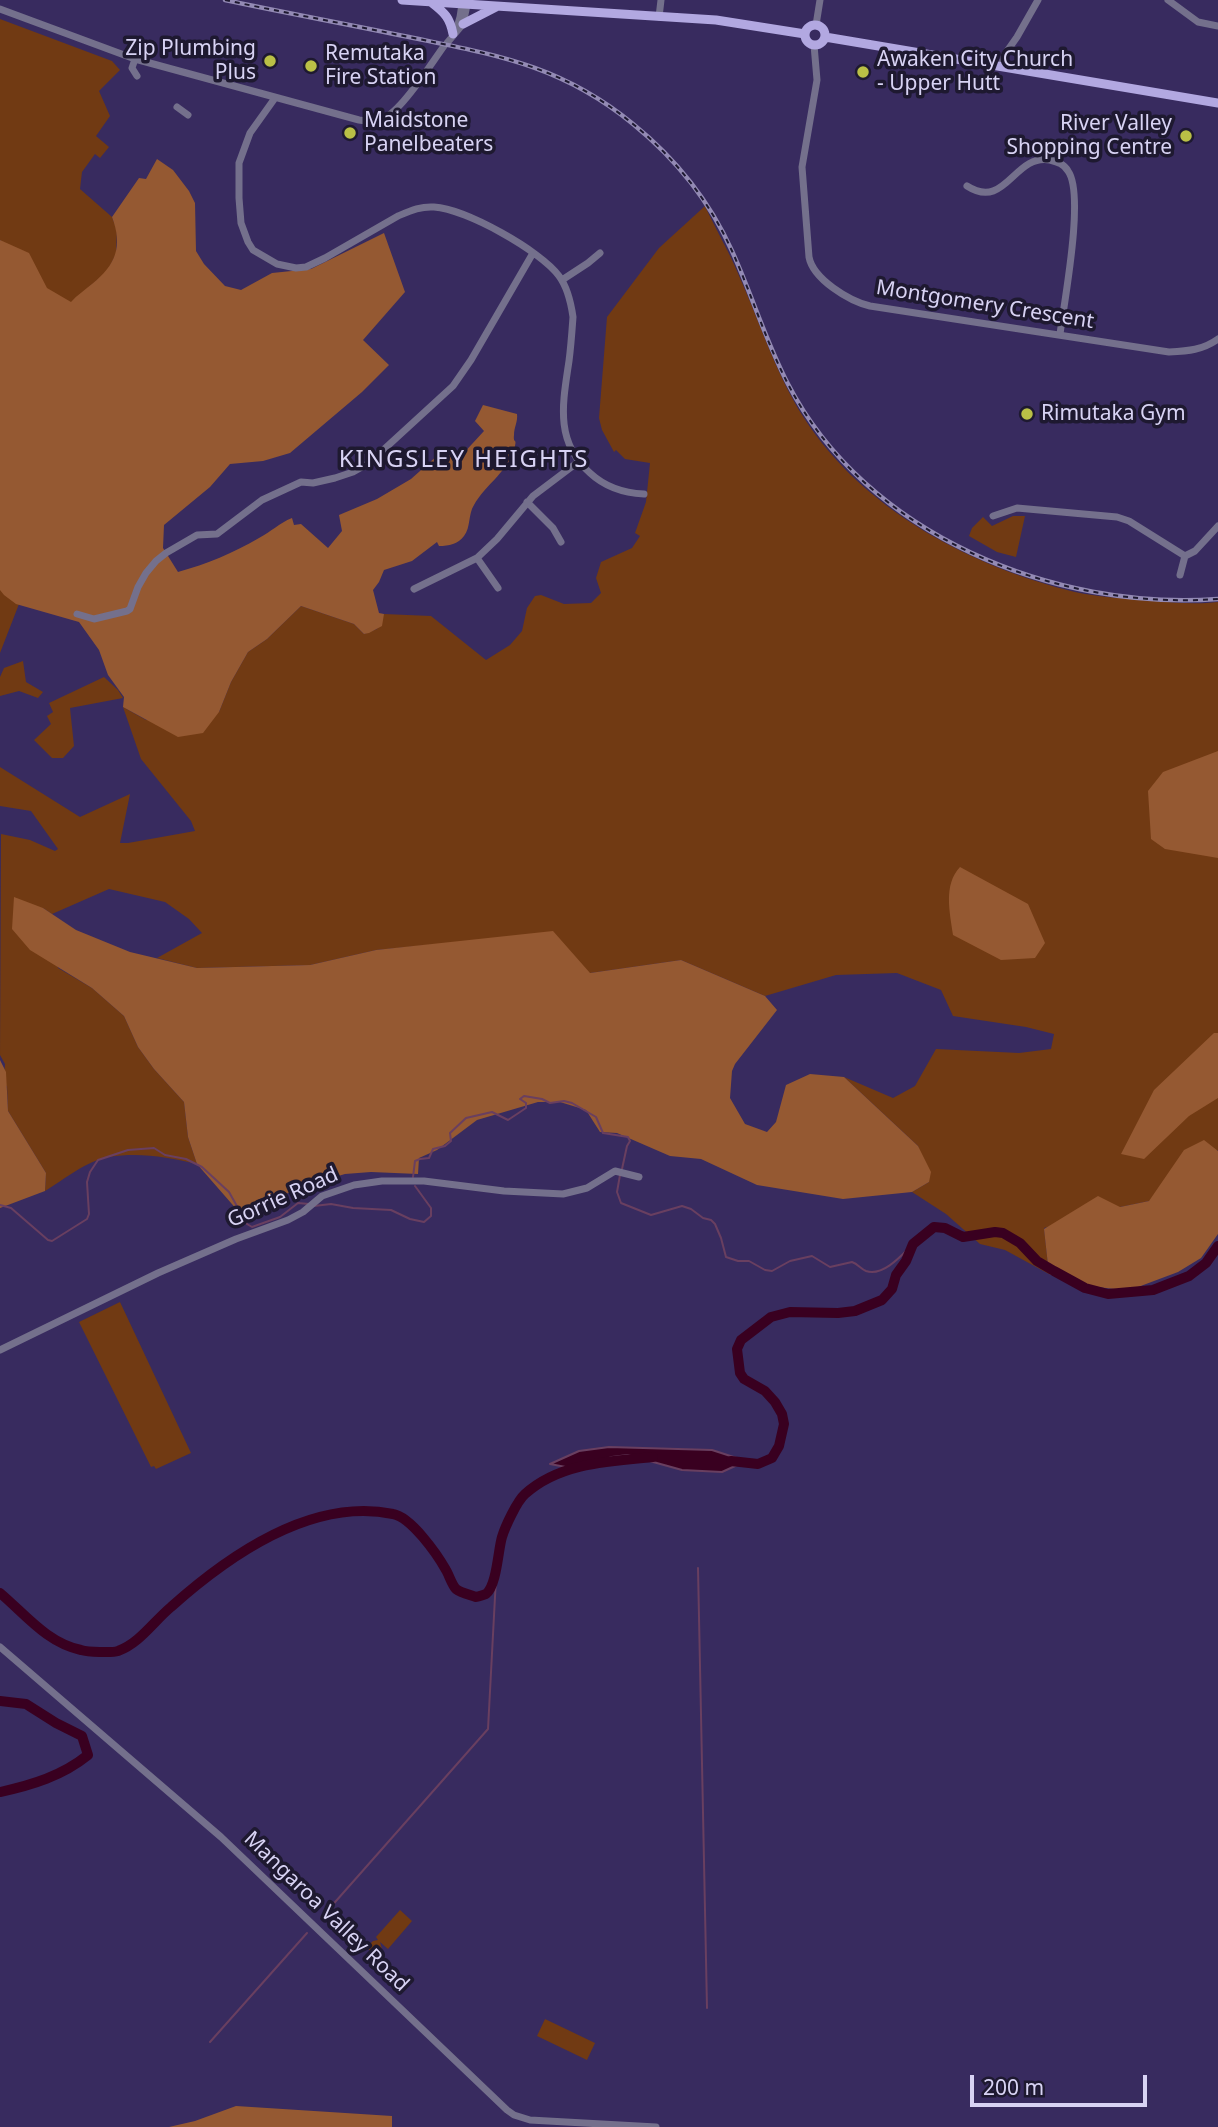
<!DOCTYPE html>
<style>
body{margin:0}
#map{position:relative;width:1218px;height:2127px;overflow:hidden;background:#382b5f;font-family:"Noto Sans",sans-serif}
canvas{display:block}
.scale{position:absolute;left:970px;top:2075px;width:177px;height:32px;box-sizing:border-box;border:4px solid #d8d3f4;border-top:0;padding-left:9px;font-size:21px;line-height:24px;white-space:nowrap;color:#d8d3f4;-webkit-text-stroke:5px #1e1930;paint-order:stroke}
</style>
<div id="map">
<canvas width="1218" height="2127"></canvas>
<div class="scale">200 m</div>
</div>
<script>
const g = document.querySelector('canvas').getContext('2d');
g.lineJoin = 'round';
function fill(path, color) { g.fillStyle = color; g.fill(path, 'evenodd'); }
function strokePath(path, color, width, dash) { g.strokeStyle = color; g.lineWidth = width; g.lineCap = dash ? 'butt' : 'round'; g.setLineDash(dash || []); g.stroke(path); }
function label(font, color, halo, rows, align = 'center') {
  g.font = font + ' "Noto Sans",sans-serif'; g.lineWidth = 7; g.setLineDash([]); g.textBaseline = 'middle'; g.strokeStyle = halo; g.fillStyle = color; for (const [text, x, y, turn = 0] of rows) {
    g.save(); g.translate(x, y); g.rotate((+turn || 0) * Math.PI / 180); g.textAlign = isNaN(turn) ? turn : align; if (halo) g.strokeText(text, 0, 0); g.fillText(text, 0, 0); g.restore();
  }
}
fill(new Path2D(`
 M0,19l112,42 8,9 -21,21 11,25 -14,20 13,11 -9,11 -5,-4 -13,18 -2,17 32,28 5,13 -1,24 -9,18 -18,15 -14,18 -24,-6 -44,-54 -7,-5z
 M705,206c11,24 25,47 35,72 21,47 36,96 64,140 59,92 168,149 271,174 23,5 46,6 69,8 25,2 49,5 74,2v549l-1,-1 -68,51 -29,6 -76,21 5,46 -44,-24 -25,-6 -34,-30 -34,-22 17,-10 -11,-36 -74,-69 49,21 22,-12 21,-37 83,4 32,-4 3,-15 -28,-7 -73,-11 -12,-26 -44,-17 -61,2 -71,21 -84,-36 -91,13 -151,-29 -63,6 -66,15 -113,3 -40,-10 45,-25 -13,-14 -24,-17 -56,-13 -57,25 -9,-6 15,60 34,20 32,28 14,31 16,22 30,33 4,35 9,27c-29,-7 -58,-12 -88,-7 -23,4 -44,22 -64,34l1,-18 -38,-62 -1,-25 -4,-1 2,-21 -5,-9 1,-221 29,6 25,11 3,-2 -27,-38 -31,-5v-39l80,50 50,-23 -10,49h8l67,-12 -4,-10 -50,-62 -18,-52 23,13 73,-8 12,-30 17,-30 19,-13 34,-33 53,18 10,10 13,-5 7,-15 47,2 55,44 24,-15 12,-14 5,-23 8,-12 6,-1 23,9 27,-1 10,-10 -5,-15 5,-16 31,-14 8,-12 -5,-3 11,-31 4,-39 -25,-4 -9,-9 -2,2 -12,-22 -3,-12 8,-101 52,-69z
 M1013,516h12l-9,41 -19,-5 -28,-16 3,-8 11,-11 9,9z
 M0,587l19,17 -19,49z
 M23,661l3,21 17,10 -5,6 -19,-7 -19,5v-19l4,-9z
 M104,677l14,13 5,8 -53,10 4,38 -11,12h-11l-18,-18 17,-16 -4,-8 6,-4 -4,-9z
 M120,1302l71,151 -35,16 -2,-3 -3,1 -72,-145z
 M400,1910l12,11 -24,28 -8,-7 2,7 -3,4h-6l-4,-3v-5l4,-4 5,-1 -2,-3z
 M545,2019l50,24 -8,17 -50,-24z`), '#713a13');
fill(new Path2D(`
 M157,159l16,11 16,21 6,12 1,48 8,13 21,22 16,4 31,-17 39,-4 73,-36 21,59 -42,48 26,25 -27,27 -72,61 -27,8 -33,3 -20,23 -46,38 -1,23 15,24c29,-8 55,-19 81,-34 12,-6 20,-15 33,-20l2,7 7,-1 27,24 14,-17 -3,-16 38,-16 34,-20 36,-32 13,10 24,-26 -9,-10 8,-16 34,9c1,8 -3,13 -3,21 -1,9 3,3 1,11 -4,23 -30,39 -41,59 -6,9 -3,22 -10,31 -6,8 -15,10 -25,10l-2,-4 -25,19 -28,9 -5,12 -6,8 6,23 5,1 -2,12 -13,7 -5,1 -10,-10 -53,-18 -34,33 -19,13 -17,30 -12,30 -16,21 -25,4 -55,-30 1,-10 -16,-22 -9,-25 -20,-28 -63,-18 -12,-9 -4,-5v-350l29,13 18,35 24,14c6,-7 14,-12 21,-18 24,-19 31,-38 20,-67l27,-39 7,1z
 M1218,751v107l-53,-9 -14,-10 -3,-48 15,-19z
 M960,867l68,37 17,39 -10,15 -34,2 -48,-25c-3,-22 -10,-50 7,-68z
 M14,897l29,11 33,22 54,22 67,16 113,-3 66,-15 177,-19 37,42 91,-13 84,36 12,14 -42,54 -3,7 -2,27 15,26 22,8 9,-10 10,-37 24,-11 34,3 74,69 13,26 -2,10 -17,10 -69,7 -86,-14 -56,-26 -31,-3 -53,-23 -17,-1 -14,-22 -26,-8h-22l-61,18 -40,30 -18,8 -1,16 -47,-2 -26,2 -47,14 -44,22 -16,1 -41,-47 -9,-27 -4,-35 -30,-33 -16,-22 -14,-31 -32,-28 -62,-38 -18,-21z
 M1214,1033h4v65l-29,18 -45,43 -23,-5 33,-64z
 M0,1060l6,12 2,39 38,62 -1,18 -45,17z
 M1204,1140l14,11v83l-17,24 -23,14 -40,15 -15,3 -34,-4 -40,-12 -5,-45 54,-33 22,11 29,-6 35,-51z
 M236,2106l156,10v11h-223l26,-6z`), '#955932');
const water = new Path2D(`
 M609,1447l103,3 34,11 -24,11 -40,-2 -54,-15 -16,2 -36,12 -26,-5 29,-13z`);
fill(water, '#390020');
strokePath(water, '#693f60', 2);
strokePath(new Path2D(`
 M620,1175l-3,17 4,11 30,12 31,-9 9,3 12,9 8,2 4,4 6,14 5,19 12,4h11l16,9 7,1 18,-10 22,-5 18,11 22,-5c6,2 9,7 14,9 17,6 36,-16 47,-27
 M413,1177l2,-16 5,-2 9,-1 4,-9 12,-3 6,-5 -1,-8 16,-15 26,-6 16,8 18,-12v-5l-6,-4 4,-3 18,3 8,4 14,-2 8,2 24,14 7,16 25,4 2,4 -3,5 -5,23
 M0,1205l11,3 37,32 4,1 35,-22 2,-5 -2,-32 3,-10 8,-12 30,-10 26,-2 11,7 21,4 16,8 27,25 18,32 5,3 28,-10 18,-14 11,1
 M314,1206l17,-2 22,4 38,2 19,9 14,3 7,-6v-8l-16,-22
 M698,1568l9,440
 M321,1918l167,-189 9,-170
 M210,2042l97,-109`), '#693f60', 2);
strokePath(new Path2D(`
 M731,1461l27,3 14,-6 7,-12 5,-22 -2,-10 -7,-12 -10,-11 -21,-12 -4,-6 -3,-24 4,-9 30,-23 19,-5 48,1 17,-2 27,-11 10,-11 4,-14 10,-14 7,-17 21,-17 11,1 18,9 32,-5 8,1 17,10 17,18 17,10 31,17 23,6 45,-4 36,-14 17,-13 12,-17
 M0,1593c25,21 47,50 81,57 7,2 31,3 37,1 22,-8 36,-30 53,-44 57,-51 140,-110 222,-93 18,3 44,40 53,56 3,5 6,15 10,19 5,4 15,6 20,8 1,0 10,-3 10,-3 11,-9 12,-44 16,-57 3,-10 15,-36 23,-43 34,-31 84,-33 128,-37
 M0,1701l26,3 30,19 26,13 6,19c-26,21 -56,30 -88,37`), '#390020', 10);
strokePath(new Path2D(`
 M1168,0l30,22 20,4
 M0,9l135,50 224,61c10,2 18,2 27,-3 18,-10 45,-53 58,-71
 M659,17l2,-17
 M816,25l4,-25
 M456,31l4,-14 2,-13
 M447,43l16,-19 4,-19
 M814,45l3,35 -15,87 7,90c4,22 40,44 61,49l299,46c19,-1 34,-2 49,-13
 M135,59l-3,9 5,8
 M1001,66l4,-12 12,-17 21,-37
 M275,98l-25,35 -11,30v35l2,25 7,19 5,8 24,14 19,4 10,-1 19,-9 73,-42c12,-5 23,-10 36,-9 32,2 107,44 125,69 9,12 12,27 14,41 -1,14 -2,29 -4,44 -6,41 -15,80 21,112 15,14 33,20 54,21
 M177,107l11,8
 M967,186c39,25 47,-33 83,-26 8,2 14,4 18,11 17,23 -4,132 -8,163
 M562,280l26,-17 12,-10
 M527,502l26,26 8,14
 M993,516l24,-8 100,9 12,4 56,35
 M477,558l21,30
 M1180,575l5,-19 10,-5 23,-25
 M414,589l63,-31 20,-19 36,-43 45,-34
 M77,614l17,5 33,-8 3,-2 8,-22 8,-14 10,-12 10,-8 31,-18 20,-1 45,-34 39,-18 12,1 22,-5 18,-6 16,-9 84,-77 18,-26 62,-107
 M0,1350l158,-77 78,-34 52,-19 15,-8 19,-16 32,-11 28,-4h42l80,10 59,3 24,-6 28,-17 24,6
 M0,1647l221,190 286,273 7,5 16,5 126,7`), '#74708c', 7);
strokePath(new Path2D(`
 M402,0l314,20 89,14
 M432,3c13,10 18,15 21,31
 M463,24l33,-17
 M805 35a10 10 0 1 1 20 0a10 10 0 1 1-20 0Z
 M825,37l393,66`), '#b2a8e1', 9);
const rail = new Path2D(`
 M225,0c61,13 122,24 184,37 87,18 152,28 224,87 42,34 77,78 99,127 20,44 34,91 56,133 78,151 266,227 430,215`);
strokePath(rail, '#938ab4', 4.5);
strokePath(rail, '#1e1930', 2, [5]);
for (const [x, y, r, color] of [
 [270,61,7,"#bac046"],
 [311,66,7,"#bac046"],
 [863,72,7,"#bac046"],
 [350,133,7,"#bac046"],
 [1186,136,7,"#bac046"],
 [1027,414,7,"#bac046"]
]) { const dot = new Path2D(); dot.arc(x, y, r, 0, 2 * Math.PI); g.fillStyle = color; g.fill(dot); strokePath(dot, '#1e1930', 2.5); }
label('21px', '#d8d3f4', '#1e1930', [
 ["Zip Plumbing",256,49,"right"],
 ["Plus",256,73,"right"],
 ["Remutaka",325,54],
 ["Fire Station",325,78],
 ["Awaken City Church",877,60],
 ["- Upper Hutt",877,84],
 ["Maidstone",364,121],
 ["Panelbeaters",364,145],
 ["River Valley",1172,124,"right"],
 ["Shopping Centre",1172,148,"right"],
 ["Rimutaka Gym",1041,414]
], 'left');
label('21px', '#d8d3f4', '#1e1930', [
 ["Montgomery Crescent",985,305,9],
 ["Gorrie Road",283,1198,-24],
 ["Mangaroa Valley Road",326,1912,44]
]);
g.letterSpacing = '2px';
label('24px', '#d8d3f4', '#1e1930', [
 ["KINGSLEY HEIGHTS",464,460]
]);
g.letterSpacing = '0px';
</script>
